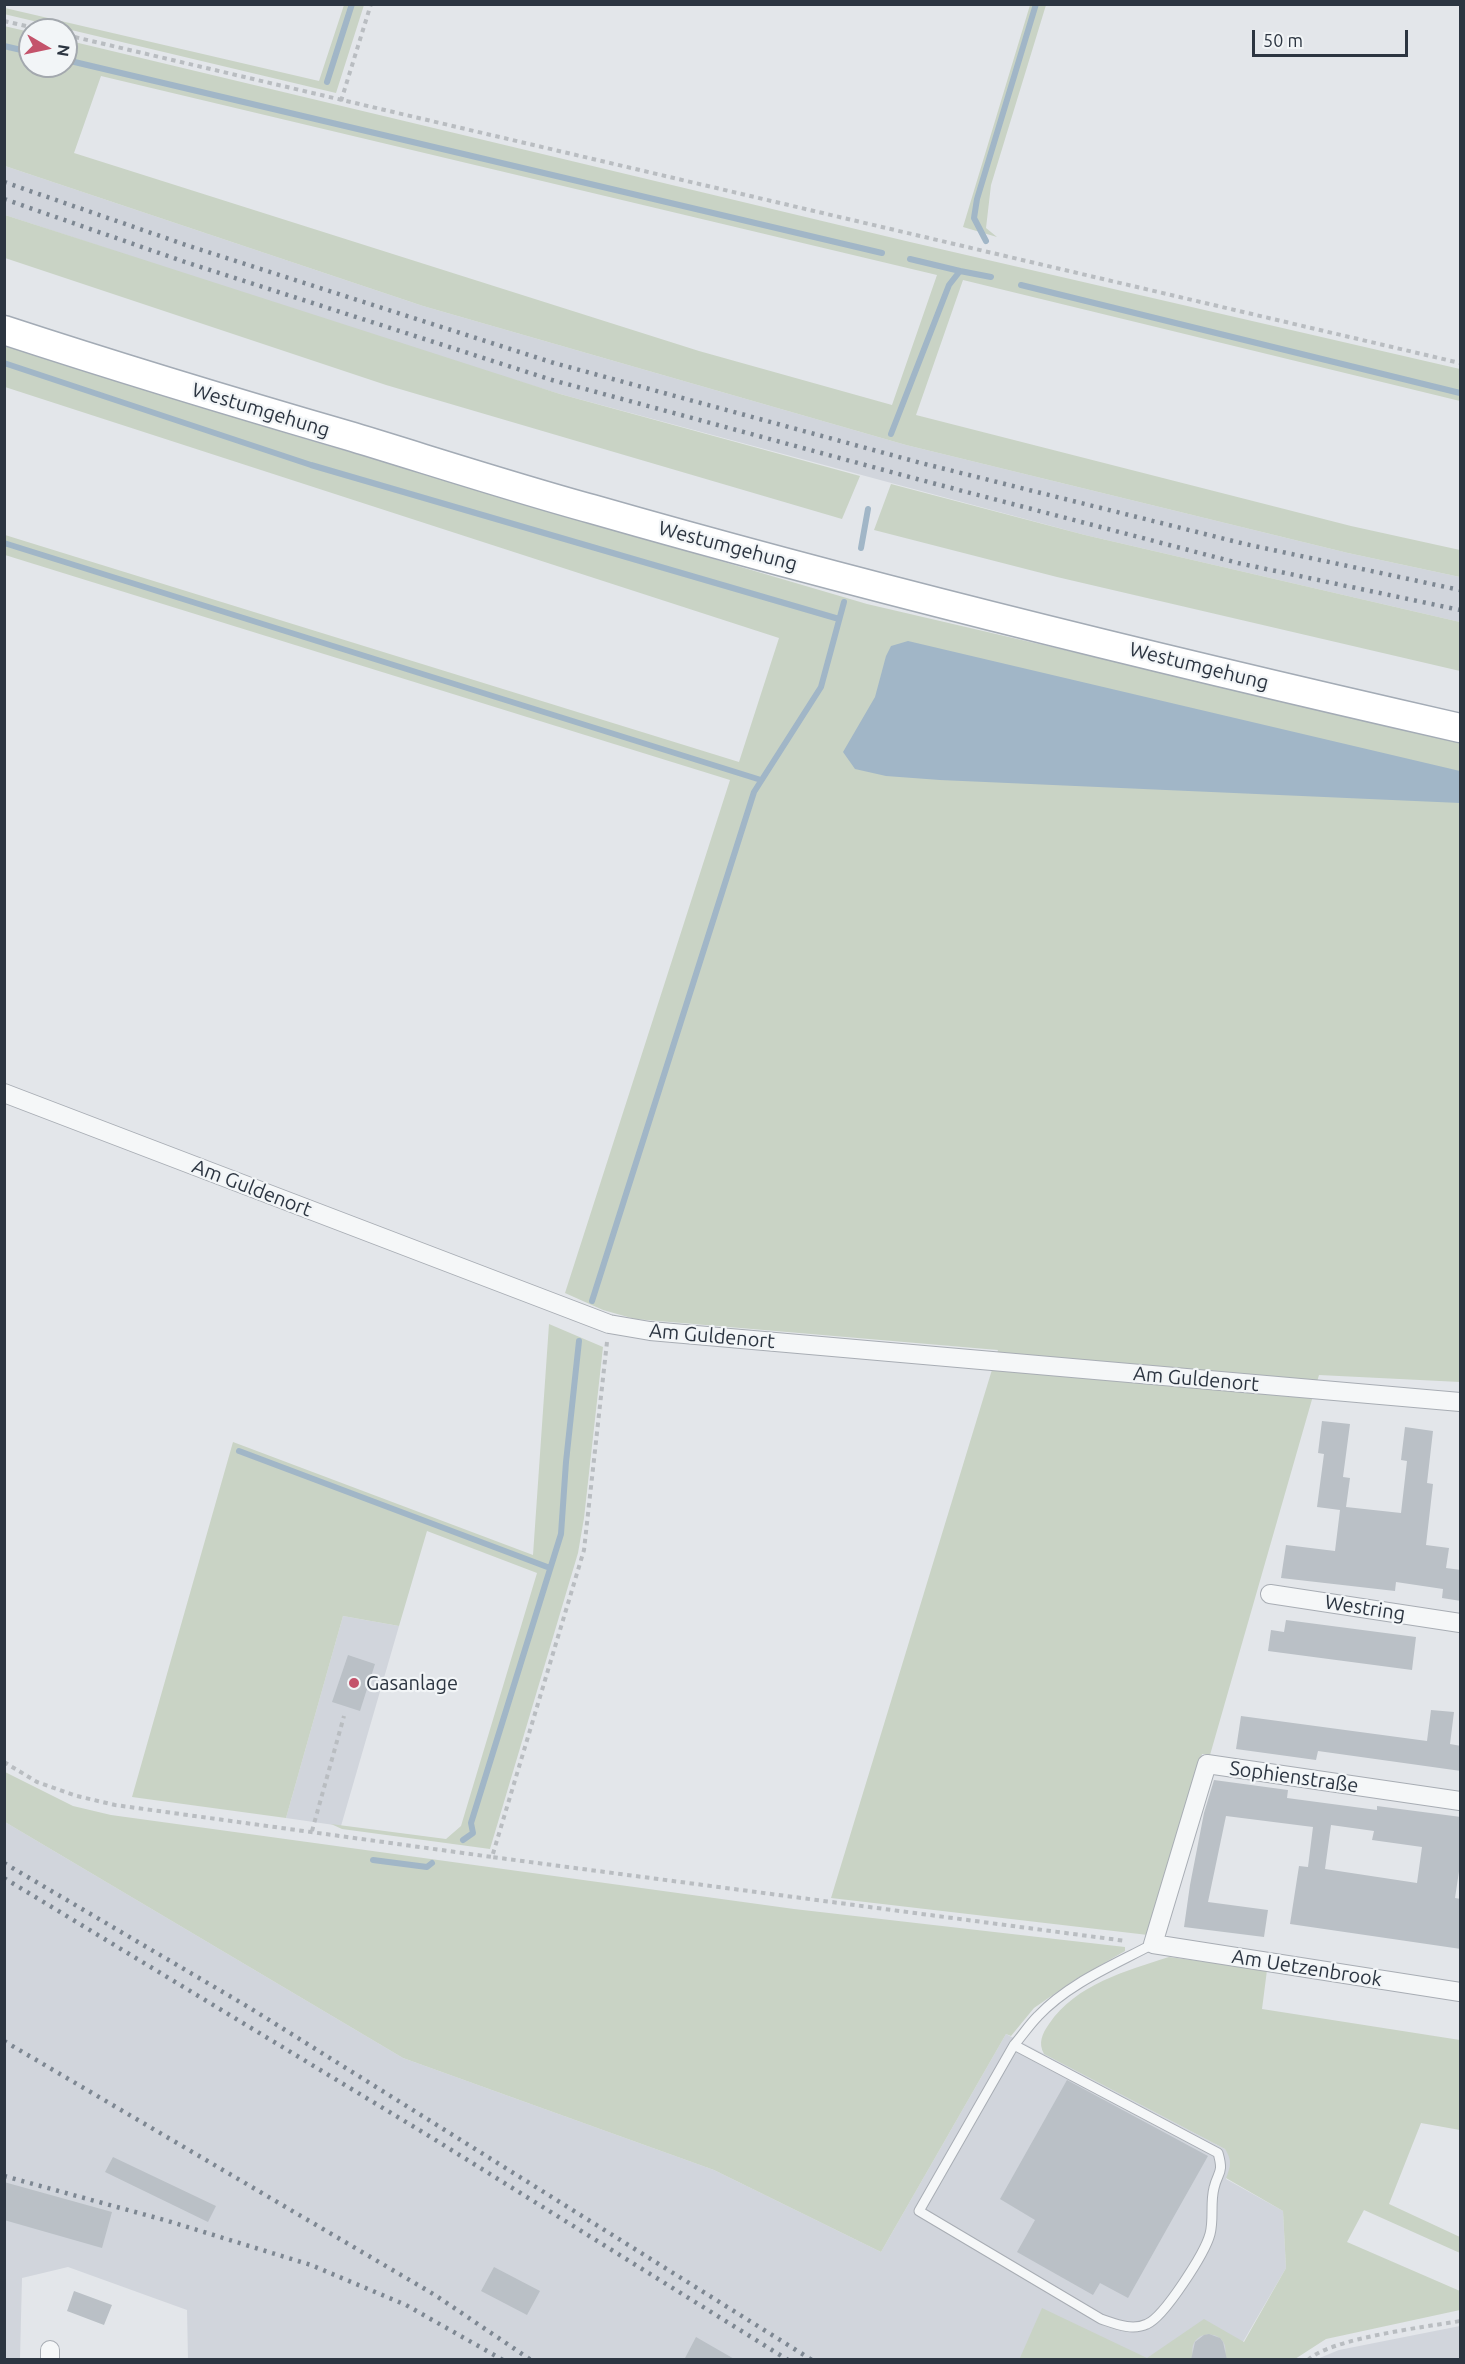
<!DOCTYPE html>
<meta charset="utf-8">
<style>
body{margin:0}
#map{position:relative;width:1465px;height:2364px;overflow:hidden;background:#e3e6ea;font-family:Ubuntu,sans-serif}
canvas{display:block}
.frame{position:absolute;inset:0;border:6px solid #2c3541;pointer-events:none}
.north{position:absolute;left:18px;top:18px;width:60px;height:60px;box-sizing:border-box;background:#f2f5f7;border:2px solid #a3a8ae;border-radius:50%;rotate:99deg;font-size:16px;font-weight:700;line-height:24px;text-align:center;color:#2c3541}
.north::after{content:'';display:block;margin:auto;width:21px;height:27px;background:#c4536b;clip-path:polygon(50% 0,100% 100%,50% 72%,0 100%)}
.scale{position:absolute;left:1252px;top:30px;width:156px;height:27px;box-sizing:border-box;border:3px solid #2c3541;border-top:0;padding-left:8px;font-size:18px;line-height:21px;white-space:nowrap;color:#2c3541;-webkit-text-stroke:4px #f2f5f7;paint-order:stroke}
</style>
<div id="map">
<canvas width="1465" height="2364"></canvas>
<div class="frame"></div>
<div class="north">N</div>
<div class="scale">50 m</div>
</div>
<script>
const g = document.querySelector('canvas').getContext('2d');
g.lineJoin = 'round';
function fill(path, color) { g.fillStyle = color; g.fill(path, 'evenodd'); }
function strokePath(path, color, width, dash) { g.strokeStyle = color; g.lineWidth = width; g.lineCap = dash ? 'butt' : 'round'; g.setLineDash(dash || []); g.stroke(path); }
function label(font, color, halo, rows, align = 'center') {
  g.font = font + ' Ubuntu,sans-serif'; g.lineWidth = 4.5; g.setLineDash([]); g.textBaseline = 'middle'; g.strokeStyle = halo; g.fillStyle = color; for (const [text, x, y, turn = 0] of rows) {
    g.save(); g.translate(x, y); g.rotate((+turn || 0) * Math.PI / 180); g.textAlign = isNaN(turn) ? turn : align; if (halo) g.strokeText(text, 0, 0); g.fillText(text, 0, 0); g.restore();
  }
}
fill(new Path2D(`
 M5,166l418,140 483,139 442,108 112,24v45l-375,-87 -525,-141 -140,-43 -415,-136z
 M343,1616l56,10 -58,200 -55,-8z
 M5,1822l398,236 311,112 167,82 125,-218 219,115 6,8v10l-5,12 57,32 3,57 -53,91h-1045l-1,-49 -119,-43 -46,11 -2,81 -15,1z
 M1460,2326v33h-143l22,-9z`), '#d1d5dc');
fill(new Path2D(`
 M344,5h20l-28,88 -332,-79 1,-6 314,73z
 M1030,5h16l-55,180 -5,43 11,9 -34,-10z
 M4,26l26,6v34h36v-26l844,202 550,127v32l-497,-121 -47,135 435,111 109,24v27l-112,-24 -442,-108 -483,-139 -418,-140zM101,76l836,199 -45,130 -193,-54 -625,-198z
 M5,215l555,179 300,82 -18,43 -456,-134 -381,-127z
 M5,344l287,91 575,169 593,138v640l-141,-7 -109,380 -8,-1 -54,181 -317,-37 167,-548 -363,-31 -32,-9 -38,-17 165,-513 -725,-225v-20l734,227 40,-124 -774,-251z
 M891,484l194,51 375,87v49l-403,-94 -183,-47z
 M549,1324l54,23 -19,171 -6,35 -88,296 -148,-20 -11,-5 115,15 15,-13 76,-253 -110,-42 -28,95 -56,-10 -57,202 -154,-21 101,-355 300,113z
 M5,1772l68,34 38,9 683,94 331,38v4l-52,30 -39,27 -23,28 -5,-2 -125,218 -167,-82 -311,-112 -398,-236z
 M1169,1957l98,13 -5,39 198,31v90l-39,-7 -32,81 71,33v16l-96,-43 -17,32 113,49v19l-134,29 -31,20h-71c11,-32 -41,-33 -30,0l-175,1 23,-52 105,50 57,-39 40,23 42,-74 -3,-57 -57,-33c5,-12 6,-18 -1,-29l-181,-95c-6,-11 -2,-20 5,-30 27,-40 77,-53 120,-67z`), '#c9d3c5');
fill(new Path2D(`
 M908,641l552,130v32l-520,-23 -54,-4 -31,-7 -12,-17 32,-55 11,-41 5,-10z`), '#a1b6c7');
strokePath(new Path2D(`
 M4,46l26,6
 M66,60l816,193
 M327,82l25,-78
 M986,241l-12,-23 3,-19 59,-195
 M910,259l50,12
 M1021,285l439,108
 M4,363l307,102 528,154
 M891,434l58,-149 11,-14 31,6
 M4,543l757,237
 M861,548l7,-39
 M592,1301l162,-509 67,-105 23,-85
 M239,1451l311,117
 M463,1840l10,-7 -2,-10 90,-289 5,-72 13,-121
 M373,1860l54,7 5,-4`), '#a1b6c7', 6);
fill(new Path2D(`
 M1322,1421l28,3 -7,53 7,1 -4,29 55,6 6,-52 -6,-1 4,-33 28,4 -6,52 6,1 -7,61 23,3 -3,20 15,2v31l-19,-3 1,-9 -47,-7 -1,9 -114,-13 5,-33 49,6 5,-41 -23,-3 7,-53 -6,-1z
 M1286,1620l130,17 -4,33 -144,-19 3,-21 13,2z
 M348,1655l27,9 -15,47 -28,-9z
 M1431,1710l23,2 -4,32 11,2v25l-143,-20 -2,9 -80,-11 5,-33 186,25z
 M1214,1780l74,10 -1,8 90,12v-4l84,11v41l-6,40 6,1v50l-171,-25 9,-58 9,1 5,-40 -87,-11 -18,86 60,8 -4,27 -80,-10 6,-42 14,-72zM1331,1825l43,6 -2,9 50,7 -5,36 -92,-14z
 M1067,2080l141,76 -80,142 -28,-15 -7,12 -76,-43 18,-32 -35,-21z
 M113,2157l103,49 -8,16 -103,-50z
 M4,2182l108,30 -10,36 -98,-28z
 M494,2267l46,24 -13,24 -46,-24z
 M74,2291l38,14 -8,20 -37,-14z
 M1209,2334l11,4 3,4 4,18h-36l4,-18 9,-7z
 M696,2337l40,23h-52z`), '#bac0c6');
const lane = new Path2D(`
 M1014,2045l204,108c6,21 0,18 -4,35 -4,15 0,31 -4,46 -5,19 -46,83 -63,90 -15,7 -31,0 -46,-5l-182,-108 95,-166c8,-9 15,-20 24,-29 31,-33 76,-51 115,-72`);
const street = new Path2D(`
 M4,1093l605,231 41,7 810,71
 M1270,1594l190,29
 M1460,1801l-253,-37 -54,180 307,48
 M50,2350v10`);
const primary = new Path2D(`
 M4,330c116,38 232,73 349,107 79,24 159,50 239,72 286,82 578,153 868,219`);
strokePath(lane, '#a8adb4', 11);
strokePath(street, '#a8adb4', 20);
strokePath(primary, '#a3abb5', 31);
strokePath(new Path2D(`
 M4,21l40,9
 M66,35l1394,328
 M341,101l30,-97
 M607,1342l-23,208 -92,307 634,84
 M4,1762l33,20 40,14 38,9 377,52
 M312,1831l32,-115
 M1308,2360c23,-22 118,-33 152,-39`), '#b9bdc1', 4, [4.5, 4.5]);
strokePath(lane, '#f5f7f8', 9);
strokePath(street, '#f5f7f8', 18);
strokePath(primary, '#fff', 28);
strokePath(new Path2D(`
 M4,182l185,64 365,117 367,100 324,81 215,46
 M4,199l181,63 367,118 365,99 321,84 222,47
 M4,1863l246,145 562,352
 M4,1878l425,258 359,224
 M4,2041l431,254 96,65
 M4,2176l164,45 143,44 95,40 97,55`), '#7d8792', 4.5, [3, 6]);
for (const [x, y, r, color] of [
 [354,1683,6,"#c4536b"]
]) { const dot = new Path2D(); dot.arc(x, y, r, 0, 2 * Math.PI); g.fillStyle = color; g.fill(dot); strokePath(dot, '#f2f5f7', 2); }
label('20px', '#2c3541', '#f2f5f7', [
 ["Westumgehung",261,410,17],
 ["Westumgehung",728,546,15],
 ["Westumgehung",1199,666,14],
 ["Am Guldenort",252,1188,21],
 ["Am Guldenort",712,1336,5],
 ["Am Guldenort",1196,1379,5],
 ["Westring",1365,1608,9],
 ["Sophienstraße",1294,1777,8],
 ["Am Uetzenbrook",1307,1968,9]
]);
label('20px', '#2c3541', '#f2f5f7', [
 ["Gasanlage",366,1683]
], 'left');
</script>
